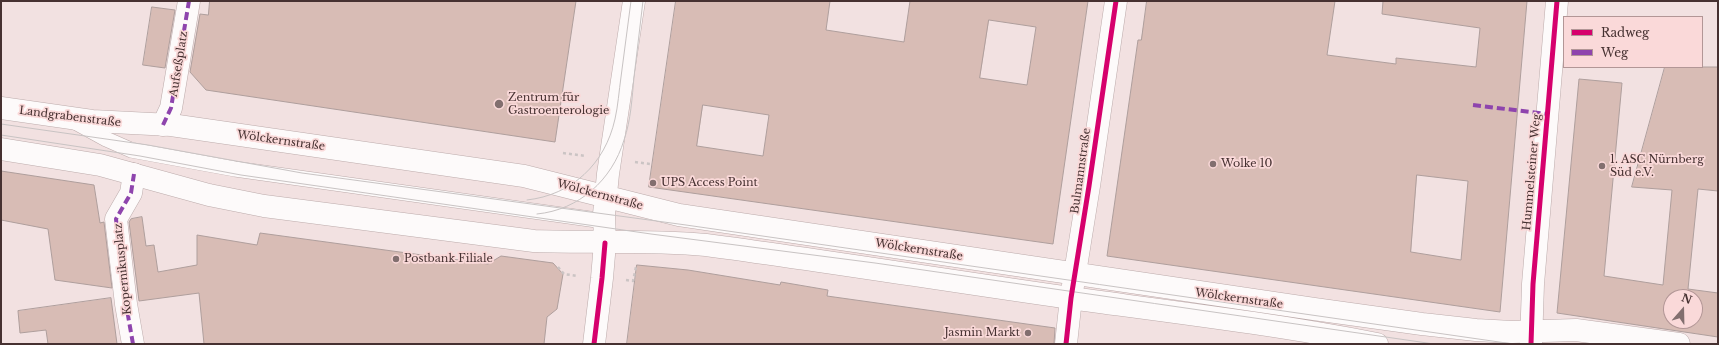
<!DOCTYPE html>
<meta charset="utf-8">
<style>
body{margin:0}
#map{position:relative;width:1719px;height:345px;overflow:hidden;background:#f2e1e1;font-family:"Libre Baskerville",serif}
canvas{display:block}
.frame{position:absolute;inset:0;border:2px solid #463131;pointer-events:none}
.legend{position:absolute;left:1563px;top:16px;width:140px;height:52px;box-sizing:border-box;background:#fad9d9;border:1px solid #b29696;margin:0;padding:5px 7px;list-style:none;font-size:12px;color:#463131}
.legend li{display:flex;align-items:center;gap:8px;height:20px}
.legend b{width:20px;border:1px solid #b29696}
.north{position:absolute;left:1663px;top:289px;width:40px;height:40px;box-sizing:border-box;background:#fad9d9;border:1px solid #b29696;border-radius:50%;rotate:20deg;font-size:11px;font-weight:700;line-height:16px;text-align:center;color:#463131}
.north::after{content:'';display:block;margin:auto;width:14px;height:18px;background:#826f6f;clip-path:polygon(50% 0,100% 100%,50% 72%,0 100%)}
</style>
<div id="map">
<canvas width="1719" height="345"></canvas>
<div class="frame"></div>
<ul class="legend">
<li><b style="height:5px;background:#d6006c"></b>Radweg</li>
<li><b style="height:5px;background:#8e44ad"></b>Weg</li>
</ul>
<div class="north">N</div>
</div>
<script>
const g = document.querySelector('canvas').getContext('2d');
g.lineJoin = 'round';
function fill(path, color) { g.fillStyle = color; g.fill(path, 'evenodd'); }
function strokePath(path, color, width, dash) { g.strokeStyle = color; g.lineWidth = width; g.lineCap = dash ? 'butt' : 'round'; g.setLineDash(dash || []); g.stroke(path); }
function label(font, color, halo, rows, align = 'center') {
  g.font = font + ' "Libre Baskerville",serif'; g.lineWidth = 3.5; g.setLineDash([]); g.textBaseline = 'middle'; g.strokeStyle = halo; g.fillStyle = color; for (const [text, x, y, turn = 0] of rows) {
    g.save(); g.translate(x, y); g.rotate((+turn || 0) * Math.PI / 180); g.textAlign = isNaN(turn) ? turn : align; if (halo) g.strokeText(text, 0, 0); g.fillText(text, 0, 0); g.restore();
  }
}
const building = new Path2D(`
 M210,1h366l-21,141 -349,-52 -16,-18 10,-58 8,1z
 M676,1h154l-4,29 78,12 6,-41h178l-35,243 -404,-57zM989,20l47,7 -9,58 -47,-7zM703,105l66,10 -6,41 -66,-10z
 M1147,1h188l-8,54 69,9v-6l80,9 4,-39 -98,-14 1,-13h144l-27,311 -393,-56 31,-216h3zM1417,175l51,6 -7,79 -50,-8z
 M152,7l23,3 -10,58 -22,-3z
 M1665,67h53v124l-20,-2 -10,100 30,4v44l-161,-24 22,-234 43,4 -18,193 59,9 9,-95 -40,-3zM1671,297h24v24h-24z
 M1,171l93,14 6,38 4,-1 8,66 -57,-8 -7,-51 -47,-9z
 M142,217l4,29 8,-1 4,27 39,-7v-30l60,10 3,-12 228,31 13,-8 52,7 10,11 -6,35 -10,8 -3,27h-340l-5,-51 -60,8 -10,-79 2,-3z
 M637,265l51,5 92,15 1,-3 47,8 -1,6 228,32 -1,16h-427z
 M111,298l6,46h-69l-2,-14 -26,3 -2,-22z`);
fill(building, '#d8bcb5');
strokePath(building, '#ae9e9c', 1);
const lane = new Path2D(`
 M75,122l31,17 25,11 104,19 369,52`);
const street = new Path2D(`
 M163,125l8,-17 18,-107
 M133,344l-7,-40 -10,-85 15,-26 3,-19
 M1066,344l5,-46 18,-112 27,-185
 M1531,344l2,-60 24,-283`);
const secondary = new Path2D(`
 M1,108l91,13 79,4 353,51 155,39 635,94 108,15 54,6 36,2 64,-2 103,14
 M1,149l99,16 109,30 55,11 270,35c57,2 115,-1 172,4 121,16 243,36 364,53 103,14 205,26 307,46
 M594,344l8,-66 3,-35 -1,-29 4,-40 26,-173`);
strokePath(lane, '#bcabab', 16);
strokePath(street, '#bcabab', 23);
strokePath(secondary, '#bcabab', 23);
strokePath(new Path2D(`
 M563,153l23,3
 M635,162l15,2
 M558,267l6,7 14,2
 M626,280l7,1 3,-14`), '#cbc4c4', 2.5, [3, 3]);
strokePath(lane, '#fdfafa', 15);
strokePath(street, '#fdfafa', 22);
strokePath(secondary, '#fdfafa', 22);
strokePath(new Path2D(`
 M1,124l147,21 154,28 384,52 827,119
 M1,135l139,21 101,19 410,59 224,29 559,81
 M527,200c45,-5 78,-36 88,-81 3,-13 4,-28 6,-42 3,-25 7,-51 10,-76
 M537,214c42,-4 75,-34 87,-74 7,-20 8,-42 10,-63 3,-25 6,-51 9,-76`), '#c8c3c3', 1);
strokePath(new Path2D(`
 M1473,105l74,9
 M163,125l8,-17 18,-107
 M133,344l-7,-40 -10,-85 15,-26 3,-19`), '#8e44ad', 4, [8, 4]);
strokePath(new Path2D(`
 M594,344l8,-66 3,-35
 M1066,344l5,-46 18,-112 27,-185
 M1531,344l2,-60 24,-283`), '#d6006c', 5);
for (const [x, y, r, color] of [
 [499,104,5,"#826f6f"],
 [1213,164,4,"#826f6f"],
 [1602,166,4,"#826f6f"],
 [653,183,4,"#826f6f"],
 [396,259,4,"#826f6f"],
 [1028,333,4,"#826f6f"]
]) { const dot = new Path2D(); dot.arc(x, y, r, 0, 2 * Math.PI); g.fillStyle = color; g.fill(dot); strokePath(dot, '#fad9d9', 1.5); }
label('11px', '#463131', '#fad9d9', [
 ["Aufseßplatz",179,64,-81],
 ["Landgrabenstraße",70,117,7],
 ["Wölckernstraße",281,141,8],
 ["Bulmannstraße",1081,171,-82],
 ["Hummelsteiner Weg",1532,172,-85],
 ["Wölckernstraße",600,195,15],
 ["Wölckernstraße",919,250,9],
 ["Kopernikusplatz",123,269,-96],
 ["Wölckernstraße",1239,299,8]
]);
label('11px', '#463131', '#fad9d9', [
 ["Zentrum für",508,98],
 ["Gastroenterologie",508,111],
 ["1. ASC Nürnberg",1610,160],
 ["Süd e.V.",1610,173],
 ["Wolke 10",1221,164],
 ["UPS Access Point",661,183],
 ["Postbank Filiale",404,259],
 ["Jasmin Markt",1020,333,"right"]
], 'left');
</script>
